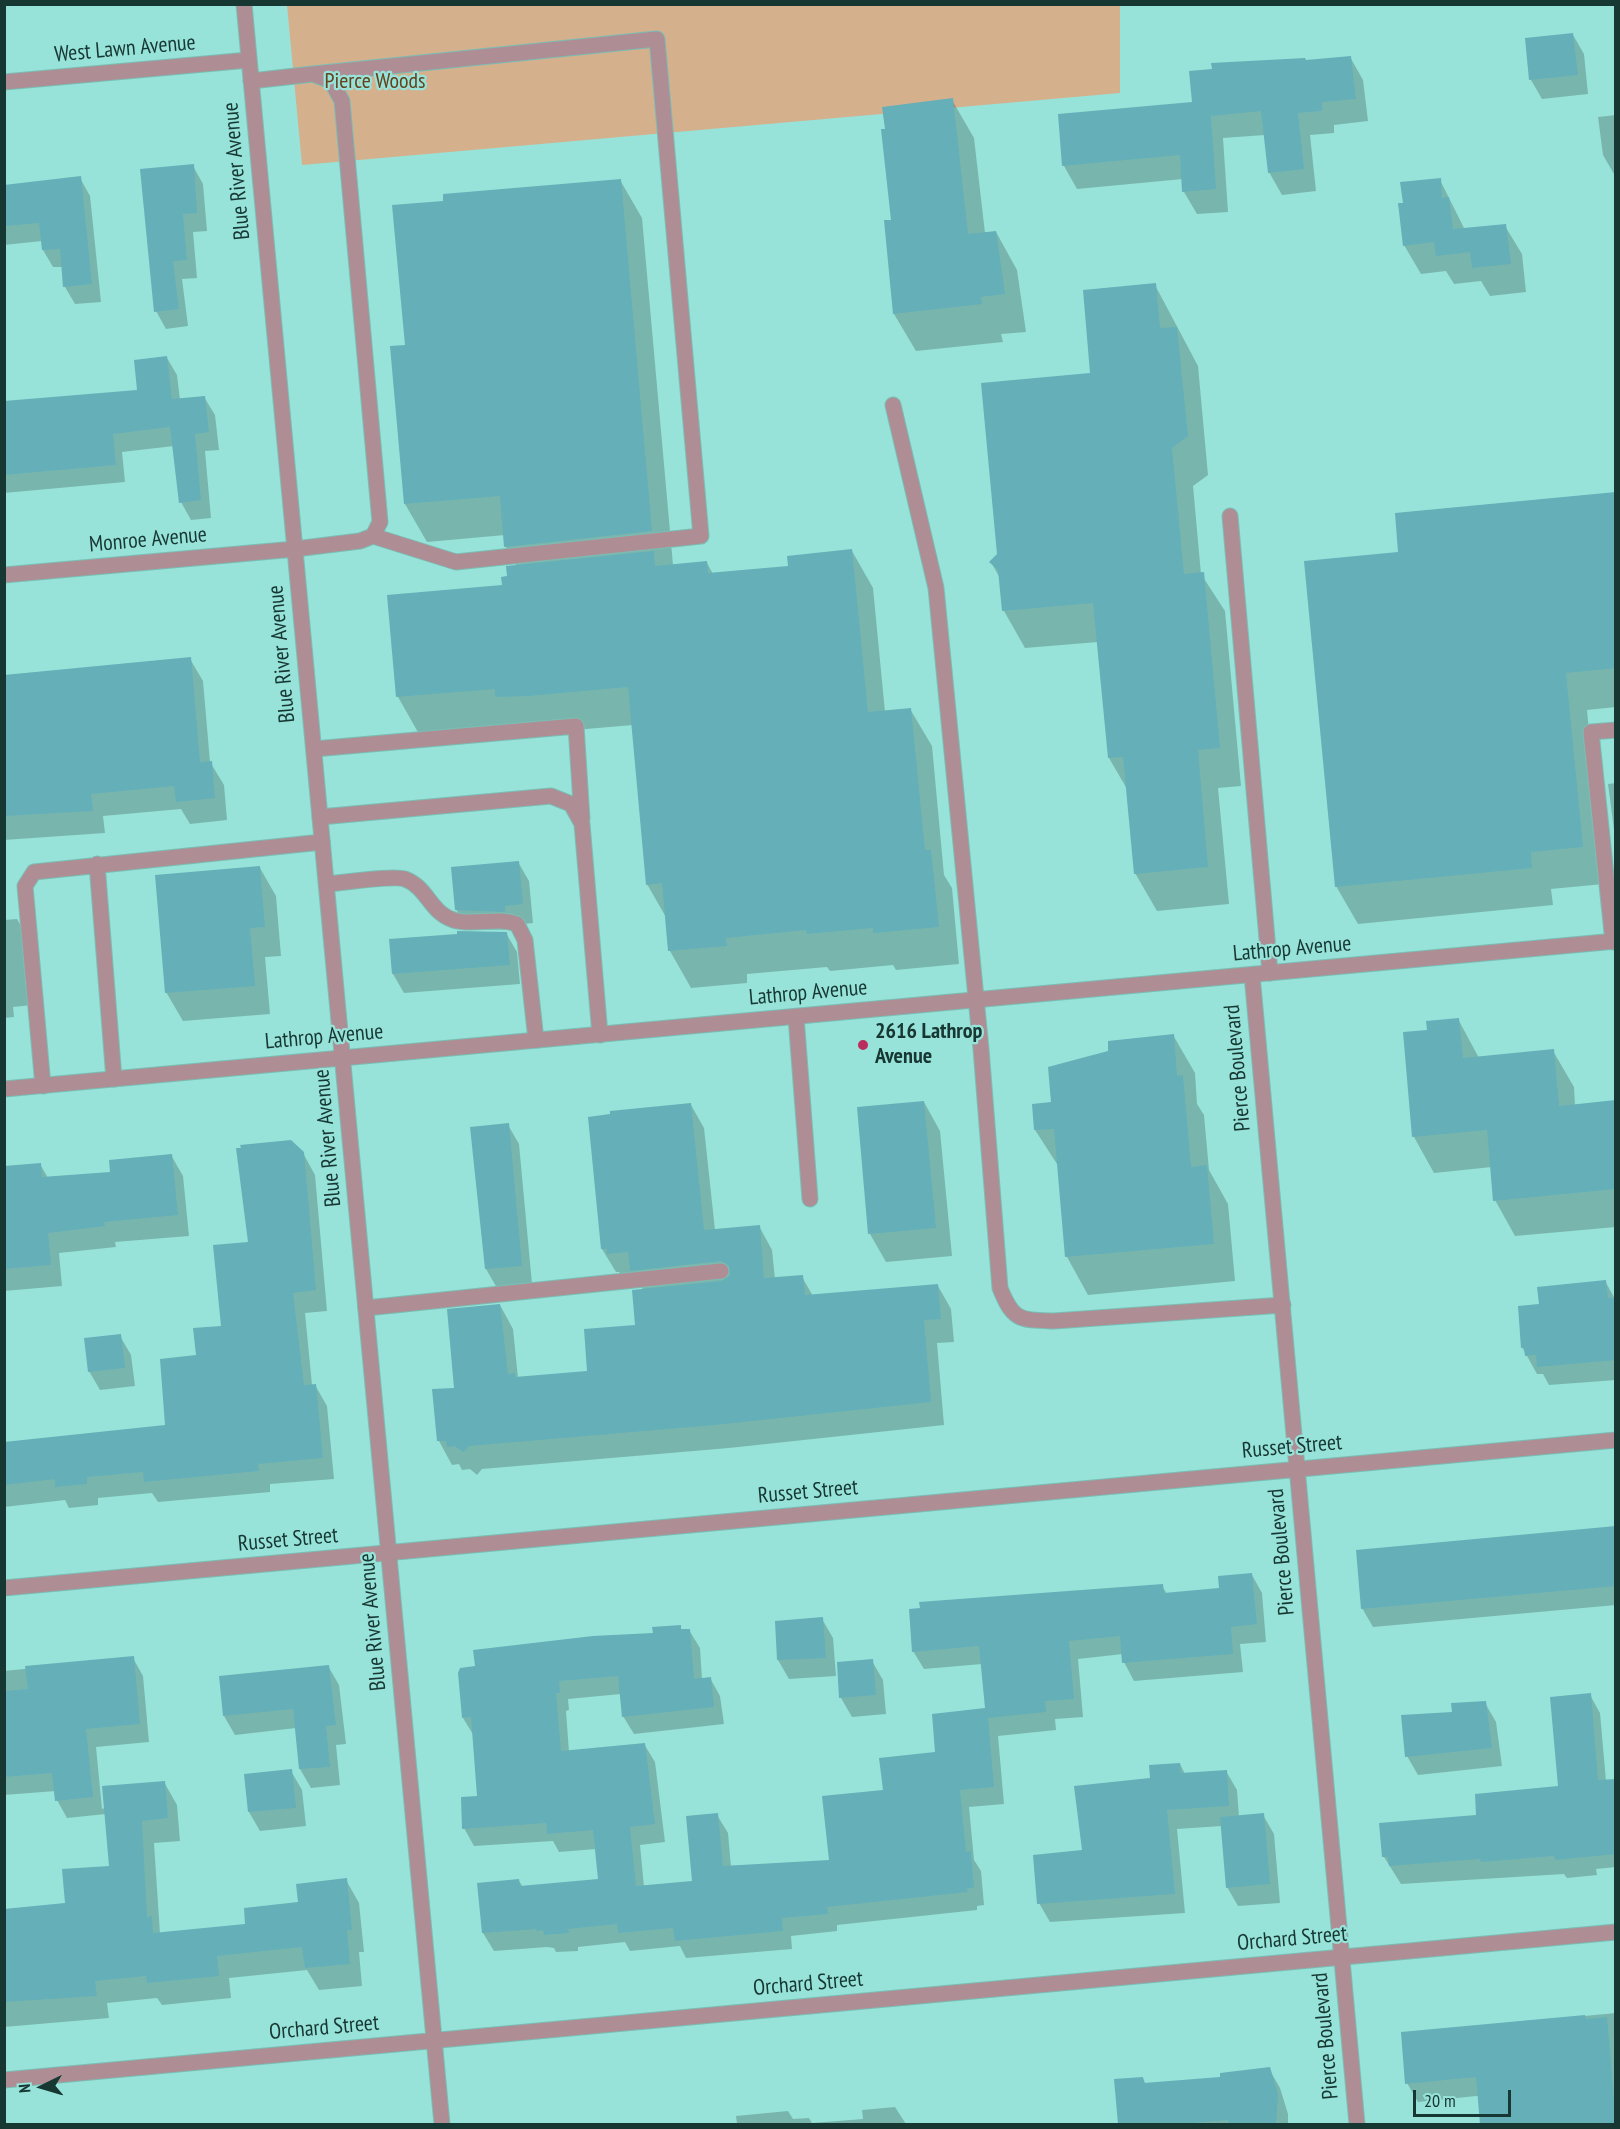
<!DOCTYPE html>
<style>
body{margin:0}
#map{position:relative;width:1620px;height:2129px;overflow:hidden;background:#97e3d9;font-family:"PT Sans Narrow",sans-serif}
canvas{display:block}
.frame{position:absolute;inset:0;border:6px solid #173733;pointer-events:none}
.north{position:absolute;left:12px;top:2057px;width:60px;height:60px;-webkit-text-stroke:4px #97e3d9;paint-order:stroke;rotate:265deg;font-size:16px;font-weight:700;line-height:24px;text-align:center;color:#173733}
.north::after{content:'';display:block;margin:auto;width:21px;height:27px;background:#173733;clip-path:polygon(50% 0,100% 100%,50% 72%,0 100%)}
.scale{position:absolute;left:1413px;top:2090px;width:98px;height:27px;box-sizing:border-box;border:3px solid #173733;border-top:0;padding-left:8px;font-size:18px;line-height:21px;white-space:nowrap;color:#173733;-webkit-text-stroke:4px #97e3d9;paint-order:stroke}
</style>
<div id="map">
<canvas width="1620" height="2129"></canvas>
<div class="frame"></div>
<div class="north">N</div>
<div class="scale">20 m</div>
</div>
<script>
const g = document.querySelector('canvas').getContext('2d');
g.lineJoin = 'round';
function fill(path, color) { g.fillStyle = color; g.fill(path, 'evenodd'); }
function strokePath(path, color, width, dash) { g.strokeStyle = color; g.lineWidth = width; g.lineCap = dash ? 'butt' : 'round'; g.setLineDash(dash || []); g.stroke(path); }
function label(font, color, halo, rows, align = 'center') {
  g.font = font + ' "PT Sans Narrow",sans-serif'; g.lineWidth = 4.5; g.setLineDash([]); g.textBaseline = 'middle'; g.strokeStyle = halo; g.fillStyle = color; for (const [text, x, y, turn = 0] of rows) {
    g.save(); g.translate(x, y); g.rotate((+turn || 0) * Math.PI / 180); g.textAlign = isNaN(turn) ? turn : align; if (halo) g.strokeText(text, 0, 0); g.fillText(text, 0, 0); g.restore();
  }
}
fill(new Path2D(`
 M287,5h833v88l-818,72z`), '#d5b08d');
fill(new Path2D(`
 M1573,35l11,19 4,40 -46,5 -11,-19z
 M1350,57l13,23 5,41 -34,4v8l-24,2 6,56 -34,4 -13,-23 -4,-37 -42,3 5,74 -31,2 -13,-22 -1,-13 -106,10 -13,-23 -4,-50 134,-12 112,-42z
 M952,100l22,38 11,95 11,-1 21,38 9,62 -25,2 2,8 -87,9 -22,-37z
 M1616,115v59h-2l-11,-19 -5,-38z
 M193,166l10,18 4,47 -14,1 4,46 -15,1 6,47 -22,3 -10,-18z
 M80,178l10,18 11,106 -26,2 -10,-17 -2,-20h-10l-10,-17 -1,-9 -38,4v-59z
 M620,180l22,38 31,347 34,-2 6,11 76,-7 63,-16 21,37 12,124 25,-3 22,37 12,129 8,13 7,76 -63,6 -3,-5 -63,6 -3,-4 -80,7v9l-56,5 -21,-37 -3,-32 -20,-35 -14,-159 -82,7 -132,2 -21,-37 -9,-101 114,-10 14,-19 -11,-20 -1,-12 -78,7 -22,-38 1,-158 39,-144z
 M1440,180l25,50 40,-4 17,28 4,38 -36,4 -9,-15 -27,3 -8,-13 -25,3 -17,-29z
 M1155,285l43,81 10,109 -15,11 8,88 24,37 16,175 -23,2 11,116 -72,7 -22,-38 -8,-84 -18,-31 -11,-116 -73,6 -21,-37 -3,-31 -10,-18 8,-7 93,-181z
 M167,358l10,17 3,25 24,-3 11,18 4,35 -14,1 6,67 -20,2 -10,-18 -7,-56 -52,6 3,30 -121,11v-90l135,-12z
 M1616,493v214l-29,3 9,94 18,79 -63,6 2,16 -195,19 -22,-38 64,-333z
 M190,659l13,22 7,81 14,23 3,35 -37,4 -9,-15 -78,7 2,17 -101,7v-164z
 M1616,783v62l-8,-61z
 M518,862l11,19 4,42 -18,2v5l-48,-1 -11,-20z
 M260,868l16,28 5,60 -16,1 5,57 -87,7 -17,-29z
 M17,919l11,19 5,67 -20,2 1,10 -10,1v-98z
 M506,933l11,19 3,32 -116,9 -11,-19 -3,-34z
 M1458,1019l21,39 74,-7 21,36 1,19 41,-4v125l-101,9 -20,-36 -3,-33 -58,6 -20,-36 14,-105z
 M1173,1035l22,38 2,31 7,11 5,55 19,34 7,77 -147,14 -21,-38 -8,-90 -24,-37 18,-26z
 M924,1102l16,29 12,125 -66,6 -16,-28z
 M691,1105l13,23 11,102 44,-4 13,24 3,29 27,-2 11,19 125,-10 13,23 3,33 -17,1 7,82 -215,23 -247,21 -5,6 -7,-6 -8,1 -3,-6 -7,1 -13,-24 -5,-50 21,-2 45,-84 13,24 5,49 71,-6 47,-46 7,-36 -8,-14 -13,1 -3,-5h-3l-14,-23z
 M508,1125l11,19 13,140 -35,4 -11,-19z
 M303,1153l12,22 12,136 -22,2 7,72h3l12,21 7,73 -64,5v8l-112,10 -6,-9 -54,5v7l-29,3 -4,-8 -61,7v-63l163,-18 30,-69 25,-30 27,-84z
 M171,1155l12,21 6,60 -74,6 1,5 -57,6 3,33 -58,5v-123l36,-4 8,14 64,-5z
 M1605,1281l10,18 1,81 -67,5 -6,-11h-6l-15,-27 18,-42z
 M120,1336l11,19 4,31 -35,4 -11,-19z
 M1616,1527v78l-243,22 -11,-19z
 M1252,1575l10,18 4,49 -26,2 3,28 -109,9 -10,-19 -1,-8 -45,5 5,58 -28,2 1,11 -58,6 6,68 -35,3 5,53 7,11 3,34 -7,1v4l-140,15v6l-46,5 1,13 -106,9 -6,-12 -50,5 -5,-9 -47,5v4l-22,1 -2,-4 -7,-1 -53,4 -11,-18 -4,-49 40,-3 4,6 76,-6 -3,-32 -37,3 -6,-11 -79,5 -10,-18 14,-31 -4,-61 -11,-18 191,-84 26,-8 2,5 7,-1 11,18 2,31 8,-1 10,18 4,28 -90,10 -11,-18 -2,-22 -53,5 1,11 -3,1 3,41 75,-8 11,18 10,80 -25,3 4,42 50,-5 23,-67 11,18 3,34 99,-6 54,-69 53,-39 50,-43 -5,-46 -58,5 -11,-18 249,-65 5,8 54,-5z
 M822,1619l11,19 3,38 -47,3 -11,-19z
 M133,1658l10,18 6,66 -53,5 6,62 62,-27 13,23 3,36 -26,2 6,91 87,-9 53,-21 46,-24 13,23 5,49h-5l3,34 -43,4 -12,-20 -78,8 2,20 -69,7 -5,-7 -50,5 2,15 -105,9v-116l62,-7 44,-37 -4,-53 -39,4 -10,-18 -1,-9 -52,4v-124z
 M872,1661l11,19 3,34 -34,3 -11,-19z
 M328,1666l11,19 7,59 -10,1 4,40 -29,3 -11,-19 -4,-41 -61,7 -11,-19z
 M1590,1695l10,18 6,68 10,-1v87l-20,2 1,6 -30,3 -3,-4 -163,10 -17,-27 94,-41 82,-28z
 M1485,1703l11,19 6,44 -84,9 -11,-19 47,-42z
 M1180,1764l5,10 41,-3 11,19 2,27 24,-2 11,19 6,69 -42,3 -11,-19 -5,-61 -45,3 8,84 -135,9 -11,-19 113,-124z
 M291,1771l11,19 4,36 -46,5 -11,-19z
 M1616,2013v111h-101l-2,-27 -27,-2 -68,7 -11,-19 -4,-50z
 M1269,2069l11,19 8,26v10h-168l-4,-43 27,-3 3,7 76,-7z
 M895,2107l11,17h-169l-1,-8 52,-5 5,8 16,-1 3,5 51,-4 -1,-9z`), '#0003');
fill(new Path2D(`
 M1573,33l5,42 -49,5 -4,-42z
 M1351,56l5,43 -34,3v9l-24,2 6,56 -36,4 -7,-62 -50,5 5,73 -34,3 -2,-37 -118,11 -4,-52 134,-12 -3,-31 23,-2 -1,-6 94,-5 1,2z
 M953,98l15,136 28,-3 9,63 -24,3 1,7 -89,10 -9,-94h7l-10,-91h4l-3,-22z
 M194,164l3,49 -14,1 4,46 -14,1 6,48 -25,3 -14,-143z
 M81,176l11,108 -29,3 -3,-38 -18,1 -3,-27 -35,3v-41z
 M1441,178l1,20 7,-1 4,32 53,-5 5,40 -39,4 -2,-16 -34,4 -2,-14 -31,4 -5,-43h5l-3,-21z
 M621,179l31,352 -148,16 -4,-51 -96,8 -14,-158 15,-1 -13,-140 51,-4v-7z
 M1156,283l4,45 17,-1 11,109 -16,12 12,126 20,-2 16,176 -22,2 10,117 -74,7 -11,-117 -15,1 -15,-155 -91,8 -4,-41 -9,-8 8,-8 -16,-171 109,-10 -7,-83z
 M167,356l5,43 33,-3 4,36 -14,2 6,66 -22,3 -9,-76 -57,7 3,31 -112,10v-74l133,-11 -3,-30z
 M1616,492v176l-50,5 17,174 -52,5 1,16 -197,19 -31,-326 94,-9 -3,-39z
 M852,549l16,163 43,-4 14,142h6l8,77 -66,6v-5l-66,6 -1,-4 -80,8 1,8 -59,5 -6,-68 -16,2 -18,-198 -99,9 -34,1v-8l-99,8 -9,-102 115,-10 -1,-8 6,-1 -1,-10 148,-15 1,15 52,-5 1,12 80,-7 -1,-10z
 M191,657l9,105 12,-1 3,37 -39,4 -2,-16 -83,8 2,17 -89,5v-141z
 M519,861l4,43 -18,2v6l-50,-2 -4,-43z
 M260,866l5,61 -15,1 5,58 -90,7 -10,-118z
 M457,931l50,1 3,33 -118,9 -3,-35 68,-5z
 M1459,1018l4,40 91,-9 5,57 57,-6v89l-123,12 -6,-71 -75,7 -9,-105 24,-2 -1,-9z
 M1174,1034l3,42 6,-1 8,92 16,-2 7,79 -149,13 -11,-128 -20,1 -2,-26 19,-2 -3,-35 60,-16v-10z
 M924,1101l12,127 -68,6 -11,-127z
 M691,1103l13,127 56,-5 4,53 39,-3 2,20 133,-11 3,35 -17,1 7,82 -216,23 -246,21 -6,6 -8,-6 -8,1 -1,-6h-9l-5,-52 22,-1 -7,-79 53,-5 8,70 7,-1v4l72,-6 -3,-42 51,-4 -3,-35 90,-9 8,-6 -1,-9 -8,-5 -91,10 -2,-19 -21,2v-5h-6l-13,-132 22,-3v-3z
 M509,1123l13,143 -37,3 -15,-142z
 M291,1140l13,12 12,138 -23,3 11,92 12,-1 7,74 -65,6 1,7 -115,11 -1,-10 -56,5v7l-32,3v-8l-51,6v-43l161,-17 -5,-66 36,-4 -3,-27 28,-2 -8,-81 35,-3 -12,-94h5l-1,-3z
 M172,1154l6,61 -74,7 1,4 -57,7 3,32 -47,4v-103l37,-3 1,14 68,-5 -1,-12z
 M1606,1280l2,18h8v62l-79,7 -1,-12 -11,1 -1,-8h-3l-3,-42 21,-2 -2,-17z
 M121,1334l4,34 -37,4 -4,-34z
 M1616,1526v60l-255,23 -5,-59z
 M1252,1573l5,51 -26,3 2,27 -111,9 -2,-27 -51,5 5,58 -29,2 1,11 -58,6 6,69 -34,3 6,62 5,-1 3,37h-7l1,4 -141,15 1,7 -46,4 1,13 -108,10 -2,-13 -55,5 -1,-9 -49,5 1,4 -25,2 -1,-5 -7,1v-2l-54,4 -5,-50 42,-4 1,7 78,-7 -5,-49 -46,4 -1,-11 -84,6 -1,-32 16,-1 -6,-79 -9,1 -4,-45 2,-5 15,-2 -2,-16 120,-14 60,-3 -1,-6 29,-2v4h9l4,50 17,-2 3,30 -92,10 -4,-41 -59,5 1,12h-4l5,58 84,-8 10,81 -25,3 6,59 56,-5 -6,-65 32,-3 5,53 106,-6 -7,-64 61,-6 -4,-32 56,-6 -3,-38 53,-6 -6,-62 -67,6 -3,-43 11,-1 -1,-6 244,-18 1,9 55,-5 -1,-12z
 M823,1617l3,41 -49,2 -2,-39z
 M134,1656l6,68 -54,5 7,68 -38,4 -3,-28 -48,4v-86l24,-2 -3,-23z
 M873,1659l3,36 -37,3 -2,-36z
 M329,1665l7,60 -10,1 4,41 -31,2 -6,-60 -70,7 -4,-40z
 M1591,1693l7,87 18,-1v75l-61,6 -1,-4 -73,6 -1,-3 -91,7 -1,-9h-6l-3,-34 97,-8 -1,-21 83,-8 -8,-89z
 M1486,1701l6,47 -87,9 -4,-42 51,-3 -1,-9z
 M1180,1763l1,10 46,-3 2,36 -62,4 8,84 -138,10 -4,-49 49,-5 -8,-64 76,-8 -1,-13z
 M292,1769l4,39 -48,4 -4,-38z
 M165,1781l3,37 -26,3 5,96 5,-1 1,17 92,-9 -1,-16 54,-6 -2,-18 51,-6 5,52h-5l3,34 -45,4 -3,-21 -85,9 2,20 -72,7 -1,-7 -51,5 2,15 -93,6v-93l61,-6 -3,-34 47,-3 -7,-80z
 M1264,1813l6,71 -44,4 -6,-71z
 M1585,2015l1,4 21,-2 9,107h-136l-4,-47 -71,7 -4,-52z
 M1270,2067l8,27 -2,30h-47l-1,-4 -48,4h-62l-4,-45 29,-2 1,6 76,-6v-4z`), '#64afb8');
const service = new Path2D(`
 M313,74l344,-35 44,497 -245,26 -83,-26
 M251,81l62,-7 18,7 11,20 38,421 -7,14 -13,5 -65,8
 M893,405l43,183 45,461 19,239c13,33 20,32 54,33l229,-16
 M1230,516l40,457
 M314,749l262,-23 6,93
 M320,817l231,-21 20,8 11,20 18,211
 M97,864l17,215
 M327,884c15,-1 67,-9 78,-5 24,9 25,36 52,42 20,4 40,-4 60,3l8,16 11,100
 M1613,942l-22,-210 25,-2
 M796,1017l14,182
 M43,1086l-18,-200 9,-14 288,-30
 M366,1308l355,-37`);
const minor = new Path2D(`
 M244,4l198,2120
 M4,82l245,-22
 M4,575l291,-26
 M1252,975l105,1149
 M4,1588l1612,-148
 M4,2080l1612,-148`);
const tertiary = new Path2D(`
 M4,1089l1612,-148`);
strokePath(service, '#7bbdb4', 17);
strokePath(minor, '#7bbdb4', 17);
strokePath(tertiary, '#7bbdb4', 17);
strokePath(service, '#ae8e94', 15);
strokePath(minor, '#ae8e94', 15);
strokePath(tertiary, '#ae8e94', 15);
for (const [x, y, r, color] of [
 [863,1045,6,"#bb2d5d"]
]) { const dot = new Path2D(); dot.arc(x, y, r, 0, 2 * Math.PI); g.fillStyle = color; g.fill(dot); strokePath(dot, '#97e3d9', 2); }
label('22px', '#173733', '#97e3d9', [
 ["West Lawn Avenue",125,49,-5],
 ["Blue River Avenue",237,171,-95],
 ["Monroe Avenue",148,540,-5],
 ["Blue River Avenue",282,654,-95],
 ["Lathrop Avenue",1292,949,-5],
 ["Lathrop Avenue",808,993,-5],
 ["Lathrop Avenue",324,1037,-5],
 ["Pierce Boulevard",1238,1068,-95],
 ["Blue River Avenue",328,1138,-95],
 ["Russet Street",1292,1447,-5],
 ["Russet Street",808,1492,-5],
 ["Russet Street",288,1540,-5],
 ["Pierce Boulevard",1282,1552,-95],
 ["Blue River Avenue",373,1622,-95],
 ["Orchard Street",1292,1939,-5],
 ["Orchard Street",808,1984,-5],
 ["Orchard Street",324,2028,-5],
 ["Pierce Boulevard",1326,2036,-95]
]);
label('22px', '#65421c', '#97e3d9', [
 ["Pierce Woods",375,82]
]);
label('bold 22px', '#173733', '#97e3d9', [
 ["2616 Lathrop",875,1032],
 ["Avenue",875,1057]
], 'left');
</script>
